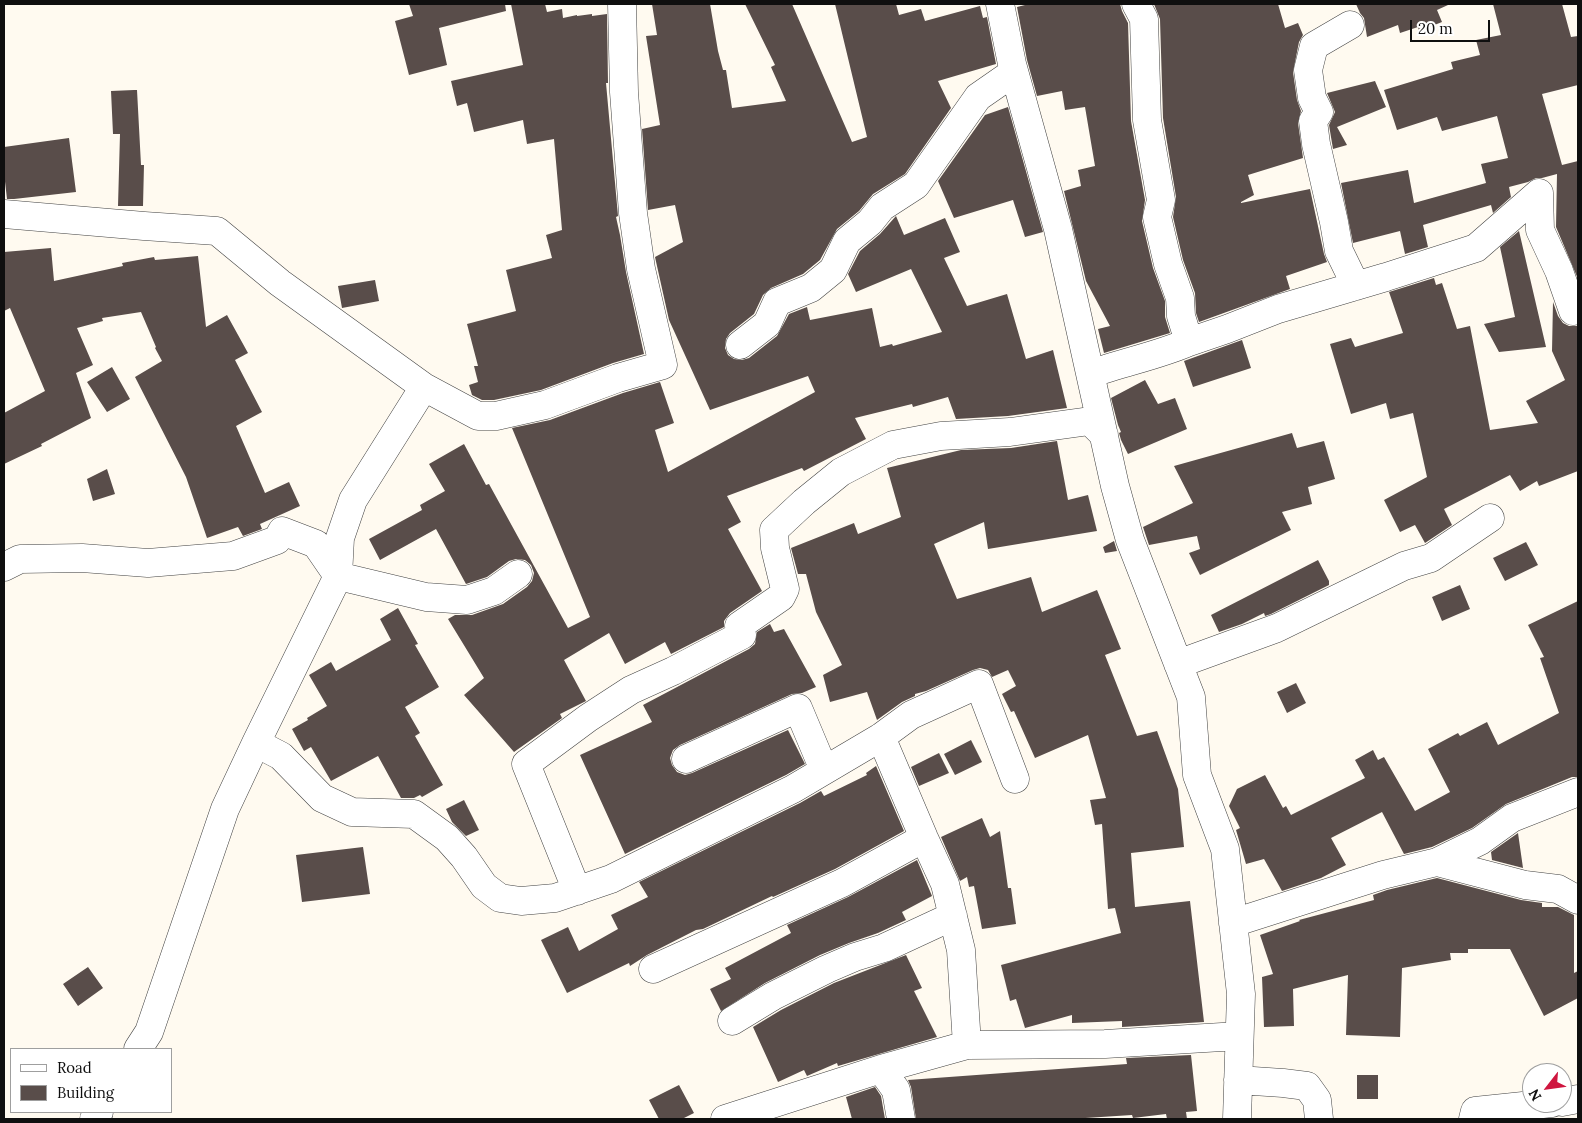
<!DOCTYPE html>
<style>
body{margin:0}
#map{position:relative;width:1582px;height:1123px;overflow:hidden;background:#fffaf0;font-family:Lora,serif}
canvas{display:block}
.frame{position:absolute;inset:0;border:5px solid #0f0f0f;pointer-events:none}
.legend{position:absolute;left:10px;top:1048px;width:162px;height:65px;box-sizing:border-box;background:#fff;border:1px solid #9f9f9f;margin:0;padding:6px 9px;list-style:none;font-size:15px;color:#0f0f0f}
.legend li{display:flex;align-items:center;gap:10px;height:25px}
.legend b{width:25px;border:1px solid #9f9f9f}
.north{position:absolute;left:1522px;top:1063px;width:50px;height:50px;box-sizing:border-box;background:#fff;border:1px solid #9f9f9f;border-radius:50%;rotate:240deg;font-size:14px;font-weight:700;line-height:20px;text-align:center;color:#0f0f0f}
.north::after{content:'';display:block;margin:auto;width:18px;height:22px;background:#cf163f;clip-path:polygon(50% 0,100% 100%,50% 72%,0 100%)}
.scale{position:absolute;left:1410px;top:20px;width:80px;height:22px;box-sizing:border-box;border:2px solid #0f0f0f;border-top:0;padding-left:6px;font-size:15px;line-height:18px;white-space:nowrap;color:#0f0f0f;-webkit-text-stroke:4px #fff;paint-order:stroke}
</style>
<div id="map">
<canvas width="1582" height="1123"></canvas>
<div class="frame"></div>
<ul class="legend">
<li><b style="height:6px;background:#fff"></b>Road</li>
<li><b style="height:14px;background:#594d4a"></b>Building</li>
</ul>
<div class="north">N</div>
<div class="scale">20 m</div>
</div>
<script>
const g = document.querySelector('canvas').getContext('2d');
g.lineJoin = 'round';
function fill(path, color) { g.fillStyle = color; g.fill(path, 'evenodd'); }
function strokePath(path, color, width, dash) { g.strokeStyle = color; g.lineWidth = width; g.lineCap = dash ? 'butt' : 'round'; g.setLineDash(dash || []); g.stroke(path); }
fill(new Path2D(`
 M409,4h96l1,7 -67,17 8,37 -38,10 -14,-54 18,-5z
 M511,4h34l2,8 15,-3 1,9 14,-3v1l15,-2v2l15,-2 1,69h-2l12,133 -2,1 4,18 6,37 18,82 -31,9 -72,27 -47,10h-12l-10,-5 -3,-10 9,-3 -4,-16h4l-11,-42 49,-13 -10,-41 46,-12 -6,-23 16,-5 -8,-91 -27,5 -4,-24 -49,12 -7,-29 -10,3 -6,-25 72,-16z
 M652,4h58l8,47 5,19h3l6,38 54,-7 -15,-34 4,-2 -30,-61h47l60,138 15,-5 -32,-133h61l3,11 22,-6 4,12 55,-15 3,12 4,-1 9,47 -58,17 13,27 -46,66 -32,20 -14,17 -22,18 -17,31 -17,14 -32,14 -8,7 -9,19 -24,19 -4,6 -1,9 3,7 6,4 8,1 7,-2 28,-22 12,-22 18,-7 3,13 62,-12 8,39 12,-3 1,2 49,-14 -31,-63 -55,23 -8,-18 12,-23 20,-17 16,-18 8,19 41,-17 15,34 -16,6 23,48 40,-12 19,65 27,-9 14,58 -59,8 -52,3 -8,-22 -35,10 -1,-3 -57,14 11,21 -62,32 -2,-3 -75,28 14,26 -13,7 34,62 -32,22 -6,8v6l-53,27 -6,-12 -40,22 -16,-31 -45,27 22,41 -26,13 2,4 -48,34 -50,-57 20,-17 -36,-59 7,-4h17l31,-11 24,-17 5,-6 2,-8 -3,-8 -6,-5 -9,-1 -7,2 -22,16 -21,7 -30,-55 -56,31 -11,-21 53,-29 -2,-5 25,-14 -16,-27 35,-20 22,41 3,-1 79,144 22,-11 -78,-189 38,-8 73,-27 37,-11 14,41 -19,7 13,42 147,-80 -7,-16 -98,34 -41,-90 -14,-63 28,-15 -8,-37 -27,5 -6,-81 18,-4 -14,-89 11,-1z
 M1029,4h91l2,7 6,12 3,98 14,79 -3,21 11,47 12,33v16l5,16 -66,20 -6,-24 12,-3 -24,-45 -22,-90 17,-5 -3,-16 17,-4 -10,-59 -20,3 -3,-19 -25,5 -10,-36 -10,-53z
 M1154,4h124l7,24 13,-5 5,12 -4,7 -6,30 4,28 4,11 -3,12 5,35 -55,17 6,20 -13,7v1l69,-14 14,65 3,8 -41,14 4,13 -91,33 -3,-9 -1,-20 -12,-33 -10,-43 3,-20 -13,-79 -3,-99z
 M1356,4h92v1l-11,5 5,12 -23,9 -1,-4 -18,6 -2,-8 -31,12 -3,-19 -4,-5z
 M1493,4h69l9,33 7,-1v49l-36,9 20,71 16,-4v118l-22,-52 1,-53 -15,4h-6l-8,4 -19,5 2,10 -18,16 -2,-8 -68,20 5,22 -23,7 -5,-23 -47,12 -12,-60 67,-13 6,33 72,-20 -5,-19 27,-6 -11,-42 -55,15 -5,-14 -40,13 -13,-40 69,-21 -2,-7 29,-7 -4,-15 25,-5z
 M1375,81l11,26 -49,20 10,18 -14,4 -4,-24 6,-13 -8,-19z
 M134,90h3l4,75h3l-1,41h-25l2,-72h-7l-2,-43z
 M1008,107l35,125 -18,5 -12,-37 -59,18 -16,-37 47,-66z
 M69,138l7,54 -62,7h-7l-3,-26v-26z
 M1519,231l27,116 -47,5 -15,-28 31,-7 -15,-70z
 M51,248l3,33 69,-15 -1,-3 32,-6 1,3 43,-4 8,71 21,-12 21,38 -13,7 27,52 -26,14 29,67 24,-11 11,24 -40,18 2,5 -19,7 -5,-9 -31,11 -21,-61 -51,-100 27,-16 -7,-13 1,-1 -15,-35 -39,6 1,3 -26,7 16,37 -17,8 15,45 -50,26 1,2 -38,18v-51l41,-22 -35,-83 -6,3v-59z
 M1434,278l2,7 6,-2 15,46 13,-3 20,104 48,-7 -12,-22 39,-21 -13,-29 1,-49 5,14 5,7 6,3h9v145l-39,15 -2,-5 -17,10 -10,-16 -66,34 8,16 -27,18 -10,-18 -15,7 -16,-32 43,-23 -14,-64 -23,6 -4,-16 -35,11 -21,-70 21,-6 4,9 48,-14 -14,-41z
 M375,280l4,21 -37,7 -4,-22z
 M1242,340l9,28 -58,19 -9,-26z
 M112,367l18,32 -23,13 -20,-30z
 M1145,380l13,24 17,-6 12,31 -59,25 -7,-14 -2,-7 2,-1 -3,-7 -7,-27z
 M1292,433l5,15 27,-7 11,38 -27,8 4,17 -30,8 9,18 -91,45 -11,-22 11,-4 -3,-13 -48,9 -6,-18 50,-24 -19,-37z
 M1057,441l11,59 20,-5 9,36 -109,18 -4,-27 -50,22 23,55 74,-22 11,35 55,-22 24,59 -16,6 32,81 20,-5 21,58 6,58 -53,6 4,54 55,-6 14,121 -82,5v-6l-50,2v-8l-47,13 -9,-29 -6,2 -9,-36 120,-32 -6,-25 -7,1 -6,-85 -7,1 -5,-25 16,-2 -18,-63 -53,23 -21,-47 -3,1 -9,-18 14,-8 -8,-16 -16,7 -4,-7 -8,-2 -7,2 -47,21 -11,3v2l-13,6 -25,18 -10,-28 -37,10 -7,-27 19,-10 -26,-53 -10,-38h-8l-7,-26 63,-25 4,11 43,-17 -14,-49 74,-18 50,-2z
 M107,469l8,25 -22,7 -6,-22z
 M1114,541l3,10 -12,2 -2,-6z
 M1526,542l12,23 -33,16 -12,-23z
 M1318,560l11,21v4l-58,29 -6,2 -1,-3 -22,11 -23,8 -8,-17z
 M1460,585l10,24 -28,12 -10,-24z
 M1578,601v176h-6l-66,27 -34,24 -40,19 -28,7 -22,-42 -51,26 15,27 -25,13 -39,13 -18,-32 -18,5 -10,-34 4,-2 -11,-22 8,-17 28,-14 18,33 3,-2 5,9 74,-37 -10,-18 18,-10 5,10 6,-3 31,54 35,-19 -22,-43 30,-16 2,3 27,-14 11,23 61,-32 -19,-55 4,-1 -16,-32z
 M398,608l20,36 -3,1 24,42 -34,20 15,26 -5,3 28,49 -21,12 -2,-2 -6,3h-13l-23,-42 -47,25 -20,-34 -7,4 -12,-22 16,-9 -1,-2 20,-12 -18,-31 22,-13 5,9 55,-31 -11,-21z
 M770,624l4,8 10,-3 32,58 -14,6 -10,1 -112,51 -7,5 -3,8 2,7 5,7 8,3 7,-2 96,-43 17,34 -19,11 -161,79 -45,-99 72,-33 -9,-17 106,-56 6,-5 2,-12z
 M1296,683l10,20 -19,10 -10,-21z
 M971,740l11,22 -27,13 -11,-21z
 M939,753l10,20 -30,13 -8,-19z
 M876,766l28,65 -69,38 -62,28 -1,-1 -69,33 -7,1 -49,25 -17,11 -1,-3 -62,30 -26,-53 27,-13 11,24 39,-22 -7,-14 37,-18 -9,-15 161,-79 21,-12 3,5 43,-21 -1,-2z
 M464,800l15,30 -13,6 -14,-14 -6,-13z
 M982,818l8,19 10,-6 8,57h3l5,36 -34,5 -8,-43 -5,1 -2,-10 -7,4 -19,-44z
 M1518,833l5,35 -31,-8 -1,-8z
 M363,847l7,47 -68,8 -6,-47z
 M917,860l15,36 -30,16 4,8 -28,13 -29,10 -29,12 -55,28 -44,28 -11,-22 21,-10 -6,-11 66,-35 -4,-8 61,-28z
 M1437,878l84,22 21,3v4h16l16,8v58l4,-2v27l-34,18 -34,-67h-42v4h-18l1,7 -49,8 -2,69 -54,-2 2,-60 -55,14 1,37 -30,1 -2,-50 11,-3 -13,-39 40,-14 -1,-1 75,-20 -1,-5 14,-5z
 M906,955l16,33 -8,3 23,46 -99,29 -1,-3 -30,13 -3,-6 -26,12 -25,-55 28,-17 53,-27z
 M88,967l15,21 -25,18 -15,-22z
 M1191,1055l6,56 -11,1 1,7h-20l-1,-5 -33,4 -1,-3 -62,4h-154l-5,-32 -3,-7 219,-16 -1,-6z
 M1357,1075h21v24h-21z
 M679,1085l15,28 -12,6h-23l-10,-19z
 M875,1087l6,9 4,23h-33l-6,-22z`), '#594d4a');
const minor = new Path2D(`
 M1000,4l12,60 46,165 57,257 15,54 61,157 6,78 28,74 16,145 -4,125
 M1350,25l-36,21 -6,24 4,28 7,14 -6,9 3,23 18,78 5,29 17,35
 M1539,193l1,37 19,41 14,40 5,-1
 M4,214l140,12 73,5 63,52 144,104 54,29h18l49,-11 73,-27 45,-13 -22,-96 -8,-56 -9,-121 -2,-88
 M1189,342l38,-13 51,-20 108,-32 90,-29 63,-55
 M740,345l27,-21 10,-22 34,-14 22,-18 14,-29 23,-19 12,-15 34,-22 62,-88 36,-25
 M1091,374c32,-12 66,-18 98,-32l-8,-26 -1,-18 -12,-34 -11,-47 4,-17 -14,-80 -3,-101 -8,-15
 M4,567l16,-8 62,-1 66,5 85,-7 44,-16 5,-9 34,13 22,32
 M338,576l2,-38 13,-38 71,-113
 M1178,664l99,-36 127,-62 27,-8 59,-40
 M881,737l43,101 21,46 16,66 6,95
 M256,743l82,-167 88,21 41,3 27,-9 24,-17
 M686,759l112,-51 26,62
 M1437,862l88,23 33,4 20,11
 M577,891l-51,-127 62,-46 43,-28 42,-19 69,-36 -3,-9 42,-29 4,-8 -10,-41 -1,-18 30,-28 37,-30 52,-27 48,-9 69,-4 80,-11 14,14
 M1233,923l150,-48 54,-13 43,-21 32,-23 66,-26
 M653,969l189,-86 82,-45
 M732,1021l41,-25 54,-27 28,-12 29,-9 69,-32
 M138,1049l11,-17 76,-223 31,-66 25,13 41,42 30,14 62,2 33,24 17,19 20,29 16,12 21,3 34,-3 56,-19 182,-90 88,-52 30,-22 68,-31 36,95
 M881,1069l15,21 5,29
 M1238,1080l45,3 24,3 10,14 2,19
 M1562,1102l16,-3
 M94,1119l5,-7
 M725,1119l156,-50 86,-24 138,-1 134,-8
 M1473,1119l2,-8 77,-8`);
strokePath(minor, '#424242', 29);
strokePath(minor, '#fff', 28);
</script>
